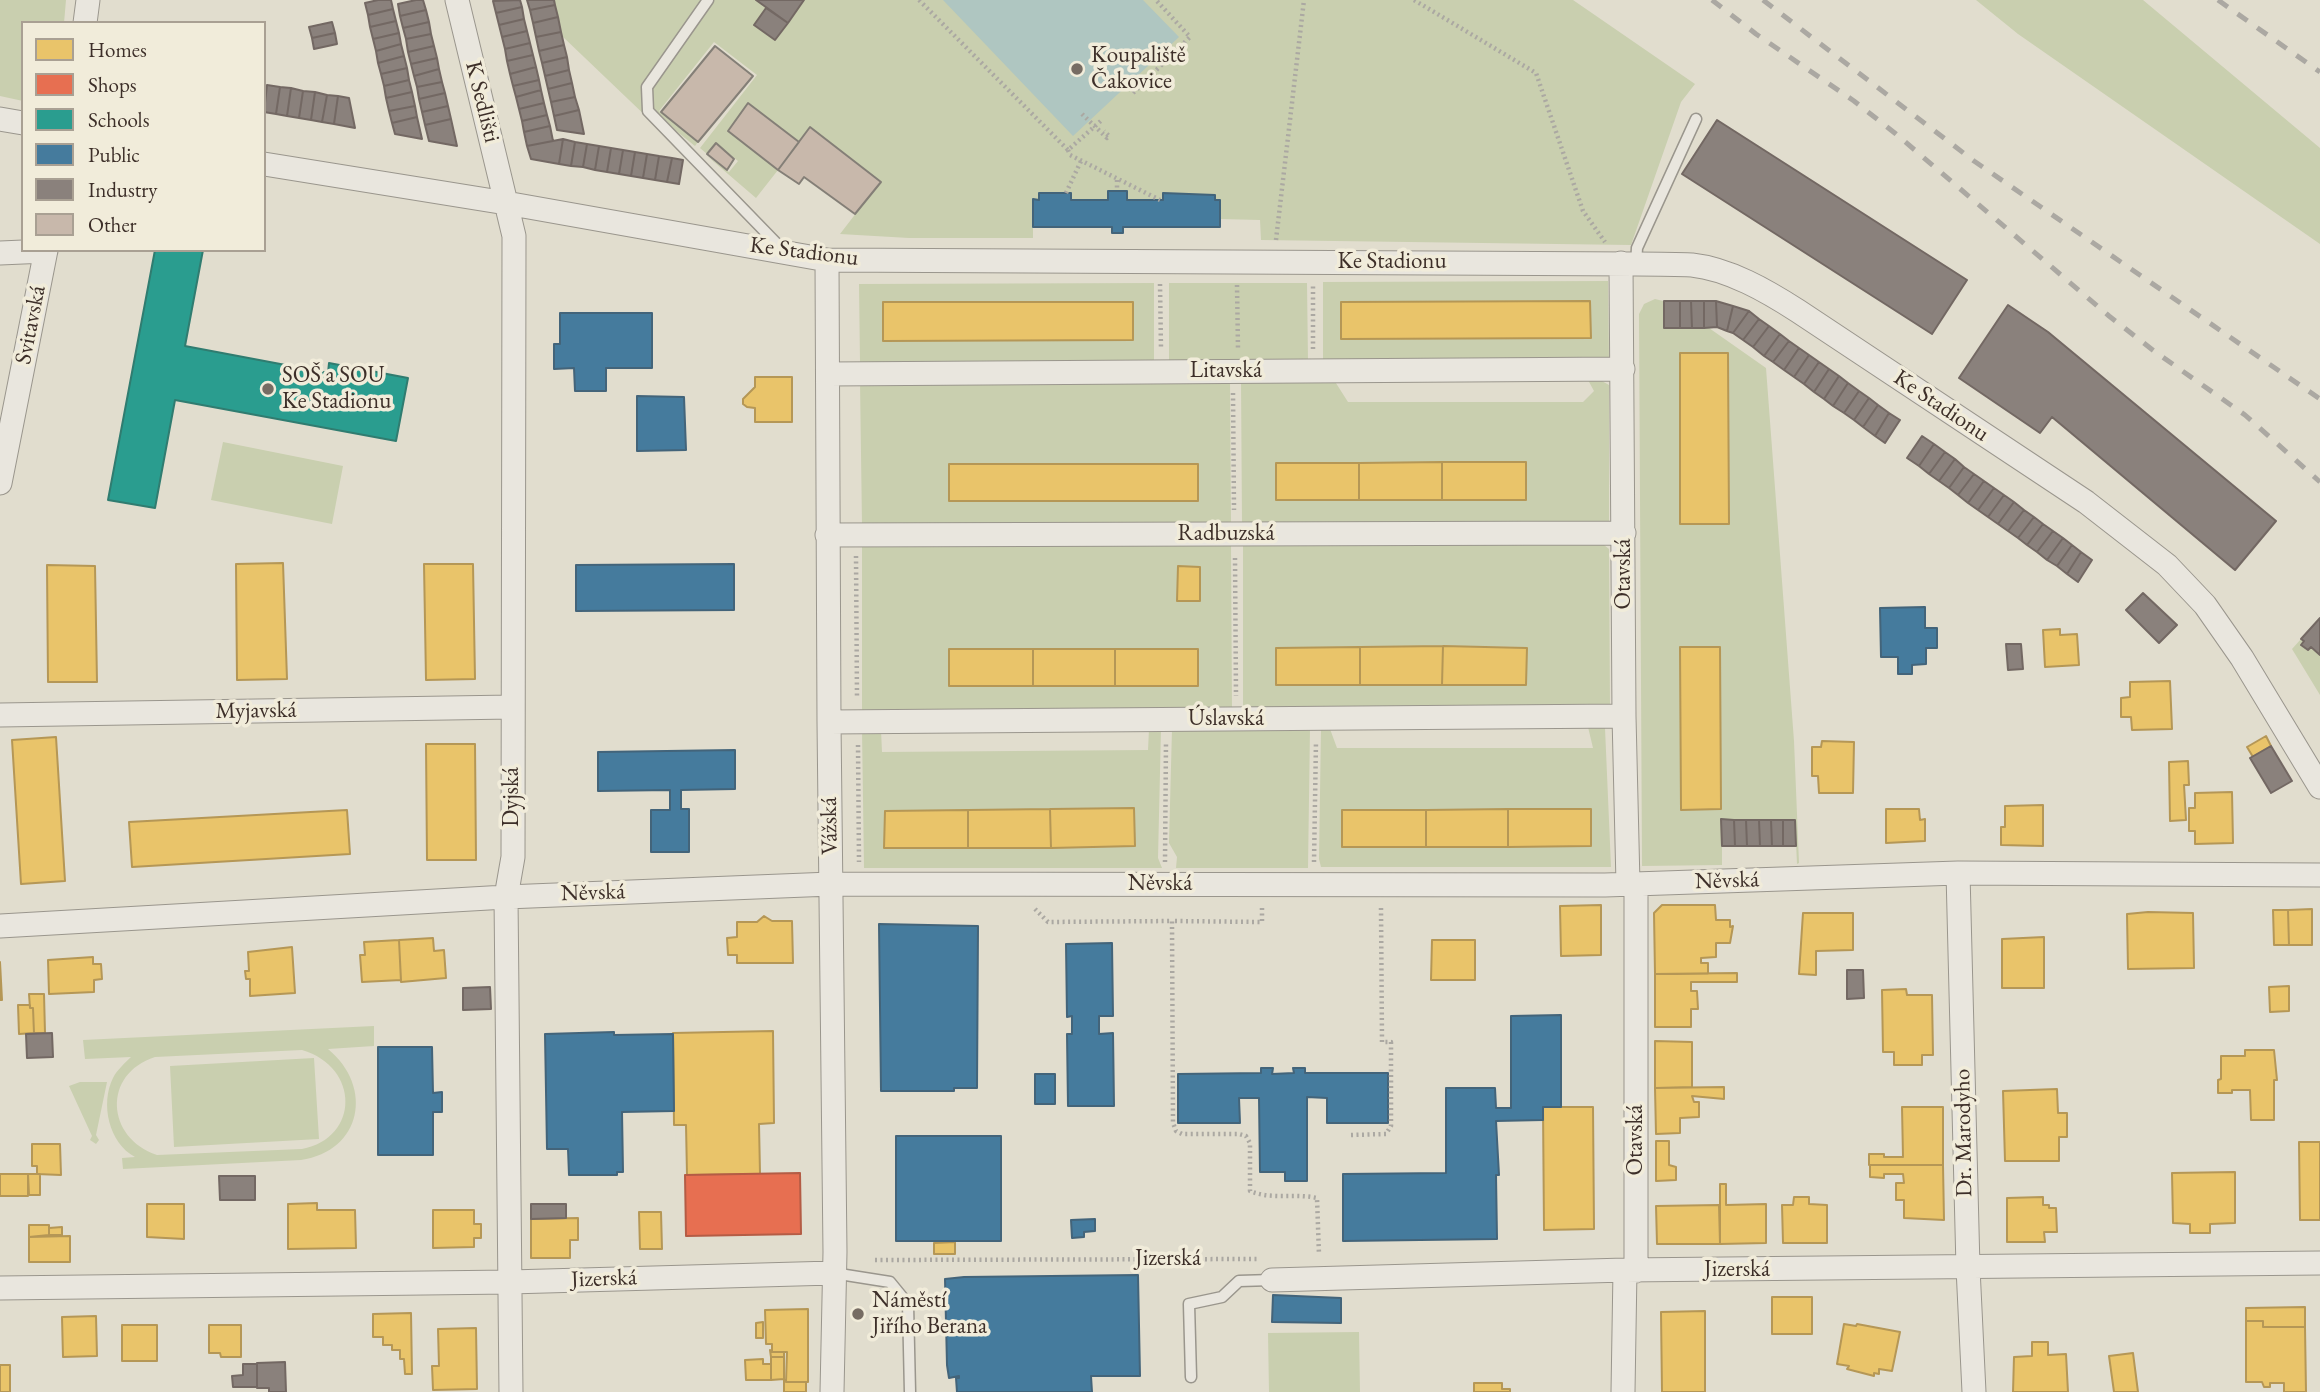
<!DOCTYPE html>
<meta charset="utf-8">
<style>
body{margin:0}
#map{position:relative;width:2320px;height:1392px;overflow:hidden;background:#e1ddce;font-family:"EB Garamond",serif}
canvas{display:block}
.legend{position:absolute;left:21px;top:21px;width:245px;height:231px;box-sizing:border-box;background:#f1ecda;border:2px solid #a9a093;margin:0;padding:9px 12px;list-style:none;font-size:21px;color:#3d2f29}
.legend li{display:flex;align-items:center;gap:14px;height:35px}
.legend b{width:35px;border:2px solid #a9a093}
</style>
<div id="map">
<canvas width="2320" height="1392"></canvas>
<ul class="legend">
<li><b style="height:19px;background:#e9c46a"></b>Homes</li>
<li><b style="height:19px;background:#e76f51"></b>Shops</li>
<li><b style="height:19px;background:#2a9d8f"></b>Schools</li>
<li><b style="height:19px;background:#457b9d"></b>Public</li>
<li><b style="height:19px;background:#8a817c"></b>Industry</li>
<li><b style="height:19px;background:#c8b8ab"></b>Other</li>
</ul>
</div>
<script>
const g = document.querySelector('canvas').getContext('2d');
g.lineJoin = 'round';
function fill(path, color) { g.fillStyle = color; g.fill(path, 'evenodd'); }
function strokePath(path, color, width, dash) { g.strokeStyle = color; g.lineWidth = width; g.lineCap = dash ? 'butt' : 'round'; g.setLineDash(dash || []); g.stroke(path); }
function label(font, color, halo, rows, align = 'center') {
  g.font = font + ' "EB Garamond",serif'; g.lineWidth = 7; g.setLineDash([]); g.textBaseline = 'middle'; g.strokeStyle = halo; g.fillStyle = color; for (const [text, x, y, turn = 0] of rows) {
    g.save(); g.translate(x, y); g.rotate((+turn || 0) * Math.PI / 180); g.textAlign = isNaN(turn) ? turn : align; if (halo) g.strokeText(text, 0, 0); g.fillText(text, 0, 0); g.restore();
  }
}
fill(new Path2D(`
 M0,0h66l-2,23h-41v78l-23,-5z
 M554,0h1019l122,84 -14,18 -50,143 -370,-5 -1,-20 -40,-1v-18l-41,-7 -16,-1v7h-36v-9h-19v9h-37v-7h-32v7h-6v38h-124l-69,-4 40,-52 -81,-40 -51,-38 -20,27 50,39 -22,28 -49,-42 22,16 9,-11 -21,-17 -10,10 -7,-6 57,-73 -43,-33 -55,69 39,31 -3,4 -39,-31 -5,6 -89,-85z
 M1976,0h167l177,148v96l-302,-210z
 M1608,281l1,79 -286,1v-79zM1590,301v37l-249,1v-37z
 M1154,283v79h-294l-1,-78zM1132,302l-36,39h-212l-1,-38z
 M1169,283h138l1,78 -139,1z
 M1655,299l8,2 1,27h45l57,40 28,373 5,122 -2,1 -2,-44 -73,-1v46l-80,1 -3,-552 5,-10zM1680,353h48l1,170h-49zM1719,647l2,162 -40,1 -1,-162z
 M1230,380l1,143 -369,2 -2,-144zM949,464h248l1,37h-249z
 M1241,380h93l14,22h235l11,-11 -6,-11h12l9,5v137l-367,2zM1525,462v38h-249v-37z
 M223,442l120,24 -11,58 -121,-24z
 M862,543h369l1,167 -370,1zM1178,567h21l1,34h-22zM949,649h249v36l-130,2 -119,-1z
 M1243,543h347l14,2 5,4 1,159 -367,2zM1443,646l83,1v37l-214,1z
 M2301,639l3,2 -3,5 6,4 3,-3 10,8v40l-28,-46z
 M1588,727l17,1 6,139h-290l-2,-8 2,-131 9,1 7,19h256zM1342,810l249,-1v37l-249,1z
 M1310,728l-2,140h-132l1,-11 -8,-14 3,-114z
 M1149,729h12l-3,129 4,10h-298l-2,-138h19l1,22 266,-2zM1134,809l1,36 -119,4 -131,-1v-37z
 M374,1026v20l-46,3c46,38 34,102 -27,111l-178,9 -1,-11 13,-1c-26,-14 -35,-53 -22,-79 4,-8 11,-14 18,-21l-46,2 -2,-19zM302,1050c58,17 58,88 0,99l-145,6c-51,-17 -55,-81 -2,-98z
 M314,1058l5,81 -145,8 -4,-81z
 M80,1082h27l-11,53 3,5 -3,4 -6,-4 2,-4 -23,-50z
 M1359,1332l1,60h-91l-1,-59z`), '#c9cfaf');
fill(new Path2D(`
 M943,0h200l36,37 -106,99z`), '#afc6c1');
const homes = new Path2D(`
 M1590,301l1,37 -250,1v-37z
 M883,302h250v38l-250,1z
 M1680,353h48l1,171h-49z
 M755,377h37v45h-37v-14l-8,-1 -4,-3v-5l12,-12z
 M1442,462h84v38h-84z
 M1442,462v38h-83v-37z
 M1276,463h83v37h-83z
 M949,464h249v37h-249z
 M283,563l4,116 -50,1 -1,-116z
 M424,564h49l2,115 -49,1z
 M47,565l48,1 2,116h-49z
 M1178,566l22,1v34h-23z
 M2060,629v6l17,-1 2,31 -34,2 -2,-37z
 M1443,646l-1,39h-82v-38z
 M1443,646l84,2 -1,37h-84z
 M1360,647v38h-84v-37z
 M1680,647h40l1,162 -40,1z
 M949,649h84v37h-84z
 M1033,649h82v37h-82z
 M1115,649h83v37h-83z
 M2170,681l2,48 -40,1 -1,-13h-10v-19l9,-1v-15z
 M2266,736l5,10 -18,11 -6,-10z
 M56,737l9,144 -44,3 -9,-144z
 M1822,741l32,1 -1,51h-34l-1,-17h-6v-29h9z
 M426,744h49l1,116h-49z
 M2188,761l1,24h-5l2,35 -16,1 -1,-59z
 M2232,792l1,51 -38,1v-13h-6v-23h6v-15z
 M2043,805v41l-42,-1v-18h4v-21z
 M1134,808l1,38 -84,2 -1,-39z
 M1050,809l1,39h-83v-38z
 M1508,809v38h-82v-37z
 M1508,809h83v37l-83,1z
 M1886,809h33l1,11 5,-1v22l-39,2z
 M347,810l3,44 -218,13 -3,-45z
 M968,810v38h-84l1,-37z
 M1342,810h84v37h-84z
 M1601,905v50l-40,1 -1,-50z
 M1662,905h53l1,15h14v7l3,-1 -3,17h-14v14l-15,1v5h7v11h-53l-1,-61z
 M2312,909v36h-23l-1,-35z
 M2273,910h15l1,35h-15z
 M2148,912l45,1 1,55 -66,1 -1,-55z
 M1803,913h50v37l-37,1v24l-17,-1z
 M764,916l8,5h20l1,42h-56v-8h-9l-1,-17 10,-1v-15h20z
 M2044,937v51h-42v-49z
 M433,938l1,13 10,-1 2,28 -45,4 -2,-42z
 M399,940l2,40 -39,2 -2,-27h5l-1,-13z
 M1432,940h43v40h-44z
 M292,947l3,46 -45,3v-17h-4l-1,-8h4l-1,-19z
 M93,957v7h8l1,15 -8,1v12l-45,2 -1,-34z
 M0,962l2,38h-2z
 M1737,973v9h-46v9h6l1,18h-7v18h-36v-53z
 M2289,986v25l-19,1 -1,-25z
 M1906,989l1,6h25l1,60h-11v10h-28v-13h-11l-1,-62z
 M29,994h15l1,39h-11l-1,-25h-3z
 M18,1005h12v3h3l1,25 -15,1z
 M773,1031l1,92 -15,1 1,50 -73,1 -1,-50h-12l-1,-92z
 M1655,1041l37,1v45l-37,1z
 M2245,1050h29l3,30h-3v40h-23l-1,-30h-18v3h-14v-13l3,-1v-23h24z
 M1724,1087v12l-32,-3 2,6h5v15l-19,1v15l-24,1 -1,-46z
 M2057,1089l1,24h9v24h-8v24h-54l-2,-70z
 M1543,1107h50l1,122 -50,1z
 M1902,1107h41v58h-74v-11h15v3h19z
 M1656,1141h13v24l7,2v13l-20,1z
 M2299,1142h21v78h-20z
 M32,1144h28l1,31 -24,-1v-8h-5z
 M1870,1165h73l1,55 -40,-2v-18h-8v-17h8l-1,-9h-19v4l-14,-1z
 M2235,1172v51l-25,1v9h-20v-9l-17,-1 -1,-50z
 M0,1174h28v22h-28z
 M28,1174h12v21h-11z
 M1720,1184h6v21l40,-1v39l-46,1z
 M1794,1197h15v7l18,1v38h-44l-1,-38h11z
 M2043,1197v8h6v3h7l1,24h-13l1,10h-38v-44z
 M317,1203v7h38l1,38 -68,1v-45z
 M147,1204h37v35l-37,-2z
 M1719,1205l1,39h-63l-1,-38z
 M433,1210h41v14h7v14h-7v9l-41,1z
 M639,1212h22l1,37h-22z
 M578,1218v22h-8v18h-39v-39z
 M29,1225h20v10l-20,2z
 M62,1227v8h-13v-7z
 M70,1236v26h-41v-25z
 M955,1242v12h-21v-11z
 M1772,1297h40v37h-40z
 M2305,1307v20h-42v-6h-17v-13z
 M808,1309v73h-22l1,-30h-15v-8h-6l-1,-34z
 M1705,1311v81h-43l-1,-80z
 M411,1313l1,61h-7l-1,-15h-4v-9h-8v-5h-9v-8h-10v-23z
 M96,1316l1,40 -34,1 -1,-40z
 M2246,1321h17v6h42l1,65h-22v-9h-14v4h-6l-2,-5h-16z
 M763,1322v16h-7v-15z
 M1844,1324l12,2 1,-2 43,8 -8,39 -13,-2v5l-5,-1v3l-27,-7 2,-3 -12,-2z
 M122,1325h35v36h-35z
 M209,1325h32v32h-20l-1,-4h-11z
 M476,1328l1,61 -44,1 -1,-24h7l-1,-37z
 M2032,1342h16v13l18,-1 2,38h-55l1,-35 18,-1z
 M770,1350l2,2h12v5h-13z
 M2133,1353l5,39h-24l-5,-36z
 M771,1357h13v22l-13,1z
 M763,1359v5h8v16h-25l-1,-20z
 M0,1365h10v27h-10z
 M784,1379l2,3h20v10h-22z
 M1474,1383h28v6h8v3h-36z`);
fill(homes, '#e9c46a');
strokePath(homes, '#b59756', 2);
const shops = new Path2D(`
 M800,1173l1,61 -115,2 -1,-61z`);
fill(shops, '#e76f51');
strokePath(shops, '#b45c45', 2);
const schools = new Path2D(`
 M155,250h48l-18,96 143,27 1,-10 79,15 -12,63 -221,-41 -20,108 -47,-8z`);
fill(schools, '#2a9d8f');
strokePath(schools, '#307c70', 2);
const public = new Path2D(`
 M1108,191h19v9h36v-7l52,2v5h5v27h-97v6h-11v-6h-79v-28l6,1v-7h32v7h37z
 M560,313h92v55h-46v23h-31l-1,-23 -20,1v-25h6z
 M637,396l47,1 2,53 -49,1z
 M734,564v46l-158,1v-46z
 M1925,607v21h12v20h-11v16l-14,1v9h-14v-17h-17l-1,-49z
 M735,750v39l-54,1v19h8v43h-38v-42h19v-20l-72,1v-39z
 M879,924l99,2 -1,162h-23v3h-73z
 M1112,943l1,73h-14v18l14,-1 1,73h-46l-1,-72h5v-18l-5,1 -1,-73z
 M1561,1015v92h-18v13l-47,1 3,54h-3l1,64 -154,2v-67l103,-1v-85h49l1,20h15v-92z
 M614,1032v3l59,-1 1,77 -52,1 1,60h-6v3h-48l-1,-26h-21l-2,-115z
 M378,1047h54l1,46 9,-1v20h-9v43h-55z
 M1261,1068h12l-1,6 22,-1 -1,-5h12v5h83v50h-61v-25l-20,-1v84h-22v-9h-25l-1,-74h-20l1,25h-62v-49l83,-1z
 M1035,1074h20v30h-20z
 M896,1136h105v105h-105z
 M1095,1219v12l-11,1v5l-12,1 -1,-18z
 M1138,1275l2,101h-49l1,16h-135l-1,-14h3v-2l-10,2 -2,-13 -2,-86 19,-2z
 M1273,1295l68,3v25l-69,-1z`);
fill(public, '#457b9d');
strokePath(public, '#43647a', 2);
const industry = new Path2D(`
 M378,0h13l2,9 -25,6 -3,-12z
 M416,0h7l3,10 -26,6 -2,-12z
 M520,0l2,7 -26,6 -3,-12z
 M527,0h27l1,5 -25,5z
 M756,0h48l-16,23z
 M555,5l3,12 -25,6 -3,-13z
 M522,7l2,12 -25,6 -3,-12z
 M766,8l22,15 -13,17 -21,-15z
 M393,9l3,12 -26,6 -2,-12z
 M426,10l3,12 -26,6 -3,-12z
 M558,17l3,15 -25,5 -3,-14z
 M524,19l3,12 -25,6 -3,-12z
 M396,21l3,12 -26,6 -3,-12z
 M332,22l3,11 -23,5 -3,-11z
 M429,22l2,12 -25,5 -3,-11z
 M527,31l3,12 -25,6 -3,-12z
 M561,32l3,13 -25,6 -3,-14z
 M335,33l2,11 -23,5 -2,-11z
 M399,33l2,11 -25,7 -3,-12z
 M431,34l3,12 -26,6 -2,-13z
 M530,43l3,12 -26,6 -2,-12z
 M401,44l3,12 -26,7 -2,-12z
 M564,45l3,12 -25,6 -3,-12z
 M434,46l3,12 -26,6 -3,-12z
 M533,55l3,12 -26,7 -3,-13z
 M404,56l3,12 -26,6 -3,-11z
 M567,57l2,13 -24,6 -3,-13z
 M437,58l2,11 -25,7 -3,-12z
 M536,67l3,13 -26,6 -3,-12z
 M407,68l2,12 -25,6 -3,-12z
 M439,69l3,13 -25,5 -3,-11z
 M569,70l3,13 -24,6 -3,-13z
 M409,80l3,12 -26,6 -2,-12z
 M539,80l2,10 -25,7 -3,-11z
 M442,82l3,11 -26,6 -2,-12z
 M572,83l3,14 -24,5 -3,-13z
 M267,85l13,2 -4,27 -12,-2z
 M280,87l11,1 -4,28 -11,-2z
 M291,88l12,3 -4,27 -12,-2z
 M541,90l3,13 -25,6 -3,-12z
 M303,91l12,1 -4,28 -12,-2z
 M315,92l12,3 -5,27 -11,-2z
 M412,92l3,14 -26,5 -3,-13z
 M445,93l3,13 -26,6 -3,-13z
 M327,95l11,1 -4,28 -12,-2z
 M338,96l11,2 6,30 -21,-4z
 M575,97l4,13 -25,6 -3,-14z
 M544,103l3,12 -25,6 -3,-12z
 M415,106l2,11 -25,6 -3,-12z
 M448,106l3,13 -26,6 -3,-13z
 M579,110l5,24 -27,-4 -3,-14z
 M547,115l3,11 -26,6 -2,-11z
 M417,117l5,22 -27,-5 -3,-11z
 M451,119l6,27 -28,-5 -4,-16z
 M1717,120l250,160 -35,54 -250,-160z
 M550,126l3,15 -26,5 -3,-14z
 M563,139l12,3 -4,24 -12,-2z
 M563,139l-4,25 -28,-5 -4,-13z
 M575,142l12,2 -4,23 -12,-1z
 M587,144l12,2 -4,24 -12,-3z
 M599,146l12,2 -4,24 -12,-2z
 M611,148l12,2 -4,24 -12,-2z
 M623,150l12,2 -4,24 -12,-2z
 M635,152l12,2 -4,24 -12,-2z
 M647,154l12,2 -4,24 -12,-2z
 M659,156l13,2 -5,24 -12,-2z
 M672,158l11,2 -4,24 -12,-2z
 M1664,301h16v27h-16z
 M1680,301h11l1,27h-12z
 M1691,301h13v27h-12z
 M1704,301h12l1,26 -13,1z
 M1716,301l17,5 -6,25 -10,-4z
 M2008,305l40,27 228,189 -41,49 -183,-153 -12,16 -81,-55z
 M1733,306l16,5 -16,22 -6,-2z
 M1749,311l10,8 -16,21 -10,-7z
 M1759,319l10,7 -16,21 -10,-7z
 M1769,326l11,8 -16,22 -11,-9z
 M1780,334l9,7 -16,21 -9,-6z
 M1789,341l10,7 -15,22 -11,-8z
 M1799,348l10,7 -15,22 -10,-7z
 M1809,355l10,7 -15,22 -10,-7z
 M1819,362l10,7 -15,23 -10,-8z
 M1829,369l10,7 -15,23 -10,-7z
 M1839,376l9,7 -15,23 -9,-7z
 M1848,383l11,8 -15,22 -11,-7z
 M1859,391l10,7 -15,22 -10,-7z
 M1869,398l9,7 -15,22 -9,-7z
 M1878,405l11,8 -14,23 -12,-9z
 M1889,413l11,7 -15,23 -10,-7z
 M1922,436l12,8 -15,22 -12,-8z
 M1934,444l11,8 -16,22 -10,-8z
 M1945,452l10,7 -16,22 -10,-7z
 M1955,459l9,8 -15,21 -10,-7z
 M1964,467l10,7 -16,21 -9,-7z
 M1974,474l10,7 -16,22 -10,-8z
 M1984,481l10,7 -16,22 -10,-7z
 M1994,488l10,7 -16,22 -10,-7z
 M2004,495l10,7 -16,22 -10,-7z
 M2014,502l10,8 -16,21 -10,-7z
 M2024,510l10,7 -16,21 -10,-7z
 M2034,517l9,7 -16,21 -9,-7z
 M2043,524l10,7 -16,21 -10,-7z
 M2053,531l10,7 -16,22 -10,-8z
 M2063,538l9,7 -15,21 -10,-6z
 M2072,545l9,7 -14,22 -10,-8z
 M2081,552l11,8 -14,22 -11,-8z
 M2143,593l34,32 -18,18 -33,-33z
 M2320,618v37l-9,-8 -3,3 -7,-5 3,-4 -3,-2z
 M2006,644h15l2,25 -15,1z
 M2271,746l21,35 -21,12 -21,-35z
 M1721,819l13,1 1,26h-13z
 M1734,820h12l1,26h-12z
 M1746,820h13l1,26h-13z
 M1759,820h12l1,26h-12z
 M1771,820h12v26h-11z
 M1783,820h12l1,26h-13z
 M1847,970h16l1,28 -17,1z
 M490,987l1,22 -28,1v-22z
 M52,1033l1,24 -26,1 -1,-24z
 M219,1176h36v24h-35z
 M531,1204h35v14l-35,1z
 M285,1362l1,30h-17v-4h-12v-25z
 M243,1364h14v23h-24l-1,-11 11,-1z`);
fill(industry, '#8a817c');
strokePath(industry, '#736863', 2);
const building = new Path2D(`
 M715,46l38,30 -55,66 -37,-30z
 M748,103l51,39 -21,28 -50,-39z
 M810,127l71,55 -26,32 -51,-37 -5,7 -21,-14z
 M716,143l18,16 -7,11 -20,-16z`);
fill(building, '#c8b8ab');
strokePath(building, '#847f77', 2);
const lane = new Path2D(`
 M708,0l-61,87 1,24 133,137
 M1636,264l1,-16 59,-129
 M833,1273l57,9 18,22 2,88
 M1191,1377l-2,-73 33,-7 17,-16 33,-1`);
const street = new Path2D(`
 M457,0l57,236 -1,621 -7,40 5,495
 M85,23l3,-23
 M0,119l23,4
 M264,164l242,39 321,57 809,4c19,0 37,0 56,1 37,4 75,26 106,46l288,191 81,63 38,40 37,53 78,129
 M0,253l46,-2
 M827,260l2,462 6,530 -3,140
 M1621,263l3,453 4,168
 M828,374l795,-5
 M0,483l46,-233
 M827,535l797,-2
 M0,715l512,-8
 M829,722l795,-6
 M1958,873l10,395 6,124
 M1636,884v387
 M0,926l506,-29 325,-13 774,1 353,-12 362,2
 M1272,1280l353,-10 695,-7
 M0,1288l510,-6 323,-9
 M1623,1392l2,-122`);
strokePath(lane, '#9a968d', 13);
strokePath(street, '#9a968d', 25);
strokePath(new Path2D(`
 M919,0l149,150 35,-31
 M1414,0l122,73 47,138 22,31
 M1133,93l57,-56 -34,-37
 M1082,114l25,24 2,-2 -5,-5
 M1068,150l2,5 90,45
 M1117,180v11
 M1066,193l15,-32
 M1276,240l28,-240
 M1160,284l1,65
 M1237,285l1,64
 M1313,349v-65
 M1233,393l1,117
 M856,556l1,142
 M1235,558l1,138
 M858,745l1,117
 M1165,862l1,-121
 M1314,862l2,-121
 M1262,908v14l-90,-1 1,202 3,8 6,3h57l7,2 4,7v48c21,9 45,2 67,7l2,57
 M1035,909l13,13 124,-1
 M1351,1135l35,-1 5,-8v-84h-9l-1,-134
 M875,1260l384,-1`), '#aba8a2', 4.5, [2, 3.5]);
strokePath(lane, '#e9e6de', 10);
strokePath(street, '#e9e6de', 23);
strokePath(new Path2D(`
 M1712,0l44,34 98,67 42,33 213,182 45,35 91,64 75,67
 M1763,0l211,161 346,238
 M2218,0l102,72`), '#aba8a2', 5, [12, 12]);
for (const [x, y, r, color] of [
 [1077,69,7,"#766c63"],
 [268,389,7,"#766c63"],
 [858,1314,7,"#766c63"]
]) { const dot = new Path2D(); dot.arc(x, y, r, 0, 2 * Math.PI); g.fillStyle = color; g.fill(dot); strokePath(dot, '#f1ecda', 2.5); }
label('23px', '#3d2f29', '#f1ecda', [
 ["Koupaliště",1091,56],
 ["Čakovice",1091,82],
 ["SOŠ a SOU",282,376],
 ["Ke Stadionu",282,402],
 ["Náměstí",872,1301],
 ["Jiřího Berana",872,1327]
], 'left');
label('23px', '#3d2f29', '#f1ecda', [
 ["K Sedlišti",482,102,76],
 ["Ke Stadionu",804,252,7],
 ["Ke Stadionu",1392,262],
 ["Svitavská",31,325,-79],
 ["Litavská",1226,371],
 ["Ke Stadionu",1941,406,34],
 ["Radbuzská",1226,534],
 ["Otavská",1624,574,-90],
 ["Myjavská",256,711,-1],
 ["Úslavská",1226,719],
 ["Dyjská",512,797,-90],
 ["Vážská",830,826,-91],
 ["Něvská",1727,881,-2],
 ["Něvská",1160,884],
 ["Něvská",593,893,-2],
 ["Dr. Marodyho",1964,1133,-91],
 ["Otavská",1636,1140,-90],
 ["Jizerská",1168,1259],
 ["Jizerská",1737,1270],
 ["Jizerská",604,1279,-2]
]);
</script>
